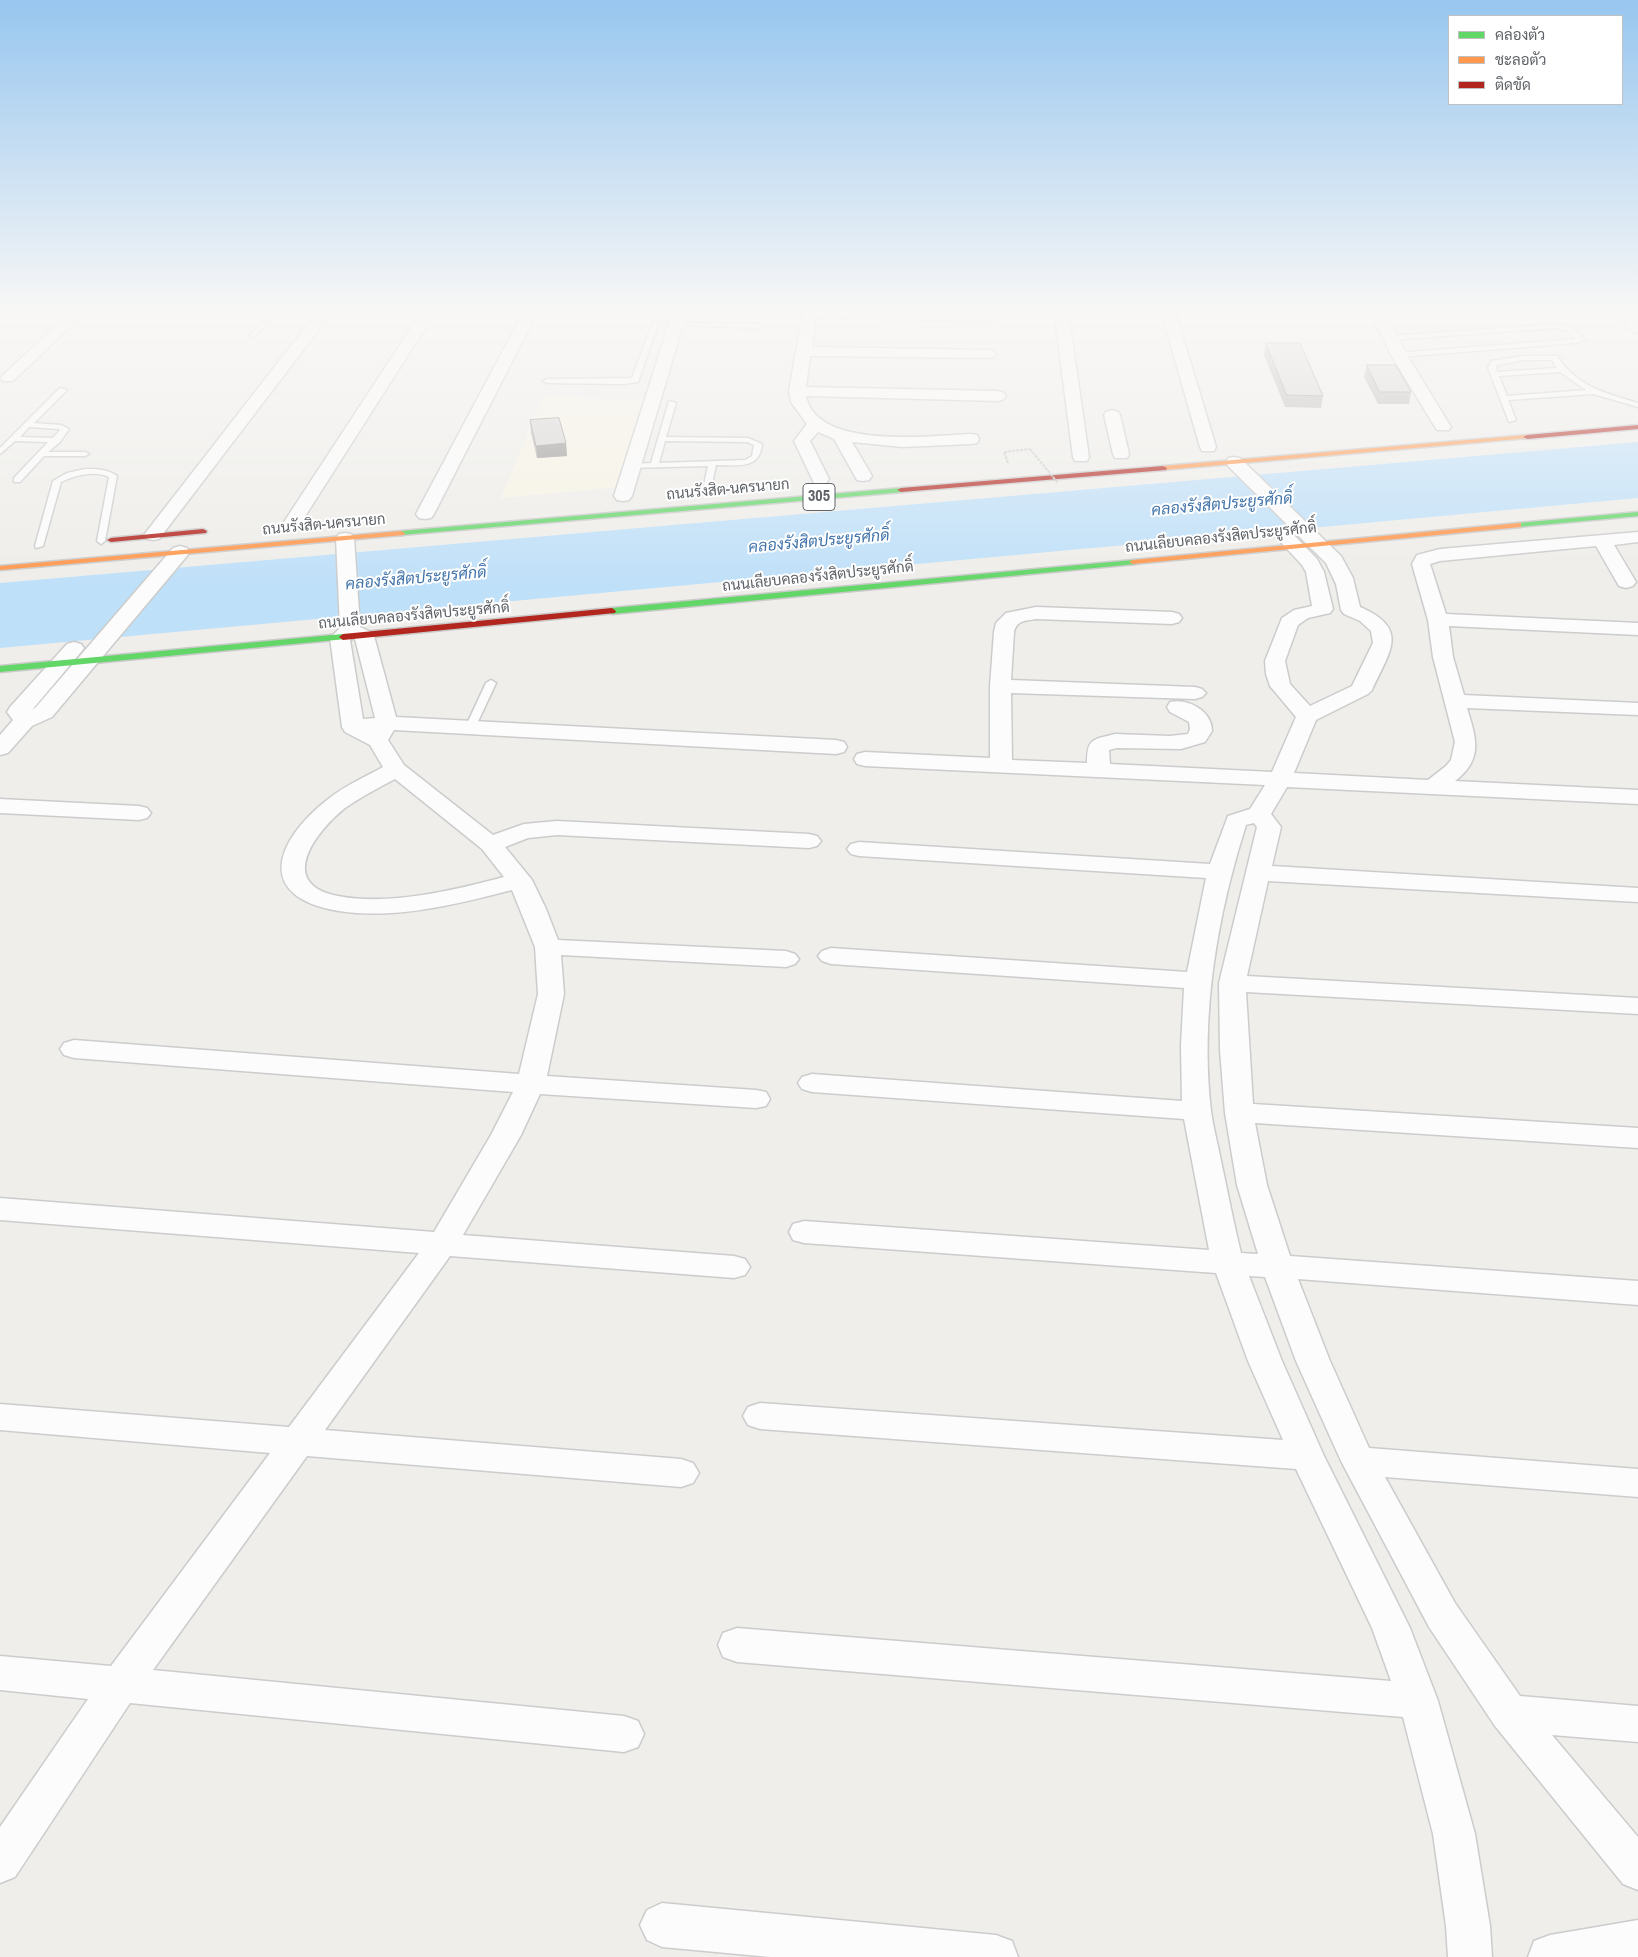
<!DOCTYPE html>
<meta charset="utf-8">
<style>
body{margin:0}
#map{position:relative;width:1638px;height:1957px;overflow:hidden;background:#efeeea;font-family:"Archivo Narrow",Sarabun,sans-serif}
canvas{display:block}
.legend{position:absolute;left:1448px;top:15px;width:175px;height:90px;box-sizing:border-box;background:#fff;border:1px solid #bfc1c3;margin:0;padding:6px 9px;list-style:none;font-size:15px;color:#5f6368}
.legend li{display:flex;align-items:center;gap:10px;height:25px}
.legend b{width:25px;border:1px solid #bfc1c3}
</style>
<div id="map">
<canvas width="1638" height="1957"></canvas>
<ul class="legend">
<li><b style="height:6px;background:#63d668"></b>คล่องตัว</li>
<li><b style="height:6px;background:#ff974d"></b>ชะลอตัว</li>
<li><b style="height:6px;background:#b3261e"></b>ติดขัด</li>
</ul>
</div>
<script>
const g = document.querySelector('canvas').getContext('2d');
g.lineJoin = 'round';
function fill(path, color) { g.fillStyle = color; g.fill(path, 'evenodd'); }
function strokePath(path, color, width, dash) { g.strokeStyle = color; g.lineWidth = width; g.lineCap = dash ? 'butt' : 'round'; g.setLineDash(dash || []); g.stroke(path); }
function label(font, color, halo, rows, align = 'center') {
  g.font = font + ' "Archivo Narrow",Sarabun,sans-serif'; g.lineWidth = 4; g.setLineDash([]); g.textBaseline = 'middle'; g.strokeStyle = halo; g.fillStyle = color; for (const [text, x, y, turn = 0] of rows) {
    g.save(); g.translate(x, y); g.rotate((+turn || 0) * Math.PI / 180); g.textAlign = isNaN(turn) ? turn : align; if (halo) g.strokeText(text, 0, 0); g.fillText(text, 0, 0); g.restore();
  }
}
fill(new Path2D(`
 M543,397l107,4 -31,86 -118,11z`), '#f7f3e4');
fill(new Path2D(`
 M1638,442v56l-1638,150v-65z`), '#bfe0f9');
const lane = new Path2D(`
 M324,313l2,1v2l-51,2 -5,2 -16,17 -5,-1 17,-18 6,-3z
 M678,316l2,1v2l-17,2 -5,3 -20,58 -14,2 -77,-1 -4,-2 4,-2 85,-1 21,-56 8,-5z
 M675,322l86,2 3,2 -3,2 -88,-3v-2z
 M1556,324c11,2 23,5 28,16l-9,3 -176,14h-3v-4l180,-14 -10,-9 -10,-2 -167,12 -4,-2 4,-2z
 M1523,356h34c20,31 48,37 81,47v4l-45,-13 -85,6 8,20 -7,2 -21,-54 3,-7zM1523,360h29l5,8 -60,4 -1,-4 1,-3zM1560,372l26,18 -79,6 -8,-20z
 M60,388l7,2 -33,33 27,2 8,4 -9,13 -12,10h37l4,2 -4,2h-41l-24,26h-6v-4l34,-36 -33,-1 -15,13v-6zM29,427l30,2 1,1 -7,8 -33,-1z
 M669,401l7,2 -10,34 82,1 14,6c-2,26 -25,21 -46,21l-5,24 -4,2 -4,-2 5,-23 -79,2v-4h3l19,-1zM665,441l82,1 7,3 -2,11 -7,4 -86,3z
 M85,469c11,0 23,0 32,7l-12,65 -4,3 -4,-3 12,-64c-15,-7 -34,-2 -48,5l-18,64 -7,2 -1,-2 18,-65 14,-8z
 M491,680l5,3 -21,45 -5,3 -4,-1 -1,-2 21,-45z`);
const street = new Path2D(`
 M72,311h15l-74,70h-10l-3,-3 3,-3z
 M318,311h15l-174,228 -6,1 -6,-1 -3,-4 3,-4z
 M422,311h14l-139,218 -6,1 -6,-1 -3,-4z
 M524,311h14l-104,203 -3,4 -6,1 -6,-1 -3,-4z
 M673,311h14l-55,185 -3,4 -6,1 -6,-1 -3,-4z
 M803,311l192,3 2,3 -2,3 -5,1 -174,-3 -4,29 177,3 5,1 2,3 -2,3 -5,1 -179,-2 -4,31 192,4 6,2 2,3 -2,3 -6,2 -192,-5c10,54 125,40 165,38l6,1 2,4 -2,4 -6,1 -68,3 -51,-5 20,34 -3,4 -6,1 -6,-1 -23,-41 -16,-7 -8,9 19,38 -3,4 -6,1 -6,-1 -20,-42 13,-17 -16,-22 -2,-11z
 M1054,311h14l21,146 -2,4h-12l-2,-4z
 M1161,311h14l41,136 -2,4h-12l-2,-4z
 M1370,311h14l23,44 44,72 -2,3h-12l-2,-3 -44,-72z
 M1615,311h15l8,9v13l-5,-1z
 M1112,410l6,2 2,3 9,39 -2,4h-12l-2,-4 -9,-39 2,-3z
 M1234,457l6,1 101,98 12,22 7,29c51,22 29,45 12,83l-4,4 -52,26 -22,53 134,7 18,-14 5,-6 4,-18 -22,-85 -5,-37 -16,-56 5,-9 23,-6 198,-17v10l-24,3 22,37 -3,4 -7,2 -7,-2 -23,-40 -156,15 -10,3 16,50 192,9v12l-189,-9 4,31 11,38 174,8v12l-171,-7c9,30 17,51 -12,73l183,9v14l-351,-17 -16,27 10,13 -9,39 366,22v14l-370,-21 -21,95 391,22v16l-392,-22 7,112 385,24v20l-383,-25 12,62 23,71 348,25v24l-340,-26 32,82 39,87 269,21v28l-253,-20 70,126 65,93 118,10v36l-86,-7 86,102v53l-15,-6 -128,-158 -66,-99 -88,-166 -45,-100 -31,-84 -16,-1 33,85 42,95 86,172 28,73 37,133 15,92 2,31h-44l-2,-31 -13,-92 -30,-117 -666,-55 -14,-5 -5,-12 5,-12 14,-5 654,53 -19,-53 -76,-159 -536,-40 -12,-4 -5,-9 5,-9 12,-4 523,37 -35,-79 -32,-88 -412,-30 -11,-3 -4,-8 4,-8 11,-3 405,29 -25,-131 -372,-27 -10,-3 -4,-6 4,-6 10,-3 370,27 -1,-55 3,-58 -353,-24 -9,-3 -4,-5 4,-5 9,-3 356,24 19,-94 -347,-22 -8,-2 -4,-5 4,-5 8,-2 351,22 18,-48 22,-7 15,-24 -400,-19 -8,-2 -3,-5 3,-5 8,-2 125,6v-72l4,-54 2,-9 10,-10 30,-6 136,5 7,2 3,4 -3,4 -7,2 -136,-5c-11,2 -19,1 -22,13l-3,48 184,7 7,2 4,4 -4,4 -7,2 -184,-6 1,67 75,3c0,-25 5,-23 28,-29l55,2 18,-2 2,-5 -1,-7 -19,-10 -3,-5 3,-5c18,-4 42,9 42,29l-7,11 -24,7 -64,-1 -8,2 1,14 162,8 24,-55 -26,-31 -4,-12 -1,-13 17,-43 12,-8 18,-4 -6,-34 -4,-7 -26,-28 -3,-4 3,-4 6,-1 6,1 29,30 7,13 9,37 -3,4 -22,5 -10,7 -13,36 5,23 20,22 42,-20 21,-43 -2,-12 -11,-10 -16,-7 -3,-4 -5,-26 -10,-21 -98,-97 -2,-4 2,-4zM1254,823l3,4 -38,156 1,67 5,63 12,72 21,69 -17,-1c-8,-32 -14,-65 -21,-97 -3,-15 -7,-30 -9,-45 -11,-96 6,-195 35,-286z
 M345,533l6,1 3,4 6,89 11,5 3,4 22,81 440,23 8,2 3,5 -3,5 -8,2 -442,-24 -6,10 16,25 89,70 31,-11 33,-3 252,13 8,2 4,5 -4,5 -8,2 -252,-13 -29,3 -23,9 27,33 14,29 12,31 228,11 9,3 4,5 -4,5 -9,3 -225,-12 3,39 -17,82 209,14 10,2 4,7 -4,7 -10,2 -216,-14 -19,41 -58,100 271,21 11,3 5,8 -5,8 -11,3 -284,-22 -125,174 356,29 12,4 6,10 -6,10 -12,4 -374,-31 -154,214 471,46 14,5 6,13 -6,13 -14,5 -494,-49 -115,174 -15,6v-56l88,-128 -88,-9v-34l111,10 159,-213 -270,-23v-26l289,23 130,-174 -419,-33v-22l434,34 57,-97 22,-43 -439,-34 -10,-3 -4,-6 4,-6 10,-3 445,34 19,-80 -3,-47 -23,-57c-55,14 -116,30 -173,21 -85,-14 -64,-70 -12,-111 17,-14 38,-23 56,-33l-13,-22 -25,-13 -3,-5 -12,-89 10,-10 -4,-90 3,-4zM352,638l3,1 20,79 -12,1 -13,-79zM395,779l87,70 22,28c-49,13 -115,29 -166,19 -62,-12 -23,-64 7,-88 16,-11 33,-20 50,-29z
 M180,546l7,2 2,4 -2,4 -135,161 -20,9 -24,27 -8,2v-20l13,-15 -6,-8 3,-5 57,-63 7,-2 7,2 3,4 -3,4 -49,58 4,-3 137,-159z
 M0,799l139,7 8,2 4,5 -4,5 -8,2 -139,-7z
 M662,1903l334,32 16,6 6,16h-248l-108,-10 -15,-7 -7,-15 7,-15z
 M1638,1920v37h-110l6,-16 16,-6z`);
const fast = new Path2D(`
 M901,488h3v4l-503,43 -4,-2 4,-2z
 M1638,512v4l-120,11 -4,-2 4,-2z
 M1133,560h3v4l-524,50 -4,-3 4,-3z
 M343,634l3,1v4l-346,33v-6z`);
const slow = new Path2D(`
 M1527,435l4,2 -2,1 -366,32 -4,-2 4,-2z
 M1518,523h3v4l-388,37 -4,-2 4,-2z
 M401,531l4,2 -1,2 -404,35v-4z`);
const jam = new Path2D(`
 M1638,425v4l-111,10 -4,-2 4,-2z
 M1163,466l4,2 -1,2 -265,22 -4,-2 4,-2z
 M203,529l4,2 -1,2 -95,9 -4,-2 4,-2z
 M612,608l4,3 -1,2 -272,27 -4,-3 4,-3z`);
strokePath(lane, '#cbcccc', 3);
strokePath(street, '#cbcccc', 3);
strokePath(fast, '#cacacb', 3);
strokePath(slow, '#cacacb', 3);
strokePath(jam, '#cacacb', 3);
strokePath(new Path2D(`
 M1008,463l-4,-11 26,-3`), '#cacfcc', 2, [3, 1]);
fill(lane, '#fdfcfc');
fill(street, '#fdfcfc');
fill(fast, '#63d668');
fill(slow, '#ff974d');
fill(jam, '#b3261e');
strokePath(new Path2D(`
 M1030,449l28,34`), '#cacfcc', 2, [3, 1]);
fill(new Path2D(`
 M1266,343l57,53 -2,12 -36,-1 -21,-52z
 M1367,365l44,27 -2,12h-31l-14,-27z
 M530,420l36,23 1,13 -30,2 -6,-25z`), '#b8b7b5');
fill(new Path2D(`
 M566,443l1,13 -30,2 -1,-12z`), '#969594');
const building = new Path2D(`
 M1266,343h34l23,53 -36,-1z
 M1367,365h29l15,27h-31z
 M559,418l7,25 -30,3 -6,-26z`);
fill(building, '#d6d5d3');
strokePath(building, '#969594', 1);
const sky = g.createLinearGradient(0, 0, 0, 585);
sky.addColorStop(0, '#97c6ef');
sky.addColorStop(0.53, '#f8f7f6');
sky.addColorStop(1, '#f8f7f600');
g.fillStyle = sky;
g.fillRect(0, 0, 1638, 585);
label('15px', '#5f6368', '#fff', [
 ["ถนนรังสิต-นครนายก",728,490,-5],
 ["ถนนรังสิต-นครนายก",324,525,-5],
 ["ถนนเลียบคลองรังสิตประยูรศักดิ์",1221,538,-6],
 ["ถนนเลียบคลองรังสิตประยูรศักดิ์",818,577,-6],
 ["ถนนเลียบคลองรังสิตประยูรศักดิ์",414,616,-5]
]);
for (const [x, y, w] of [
 [819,497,32]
]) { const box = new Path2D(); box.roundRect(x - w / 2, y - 13.5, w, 27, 4); g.fillStyle = '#fff'; g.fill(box); strokePath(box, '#5f6368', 1); }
label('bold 16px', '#5f6368', null, [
 ["305",819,497]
]);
label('italic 16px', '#4174aa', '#fff', [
 ["คลองรังสิตประยูรศักดิ์",1222,505,-5],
 ["คลองรังสิตประยูรศักดิ์",819,542,-5],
 ["คลองรังสิตประยูรศักดิ์",416,579,-5]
]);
</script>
